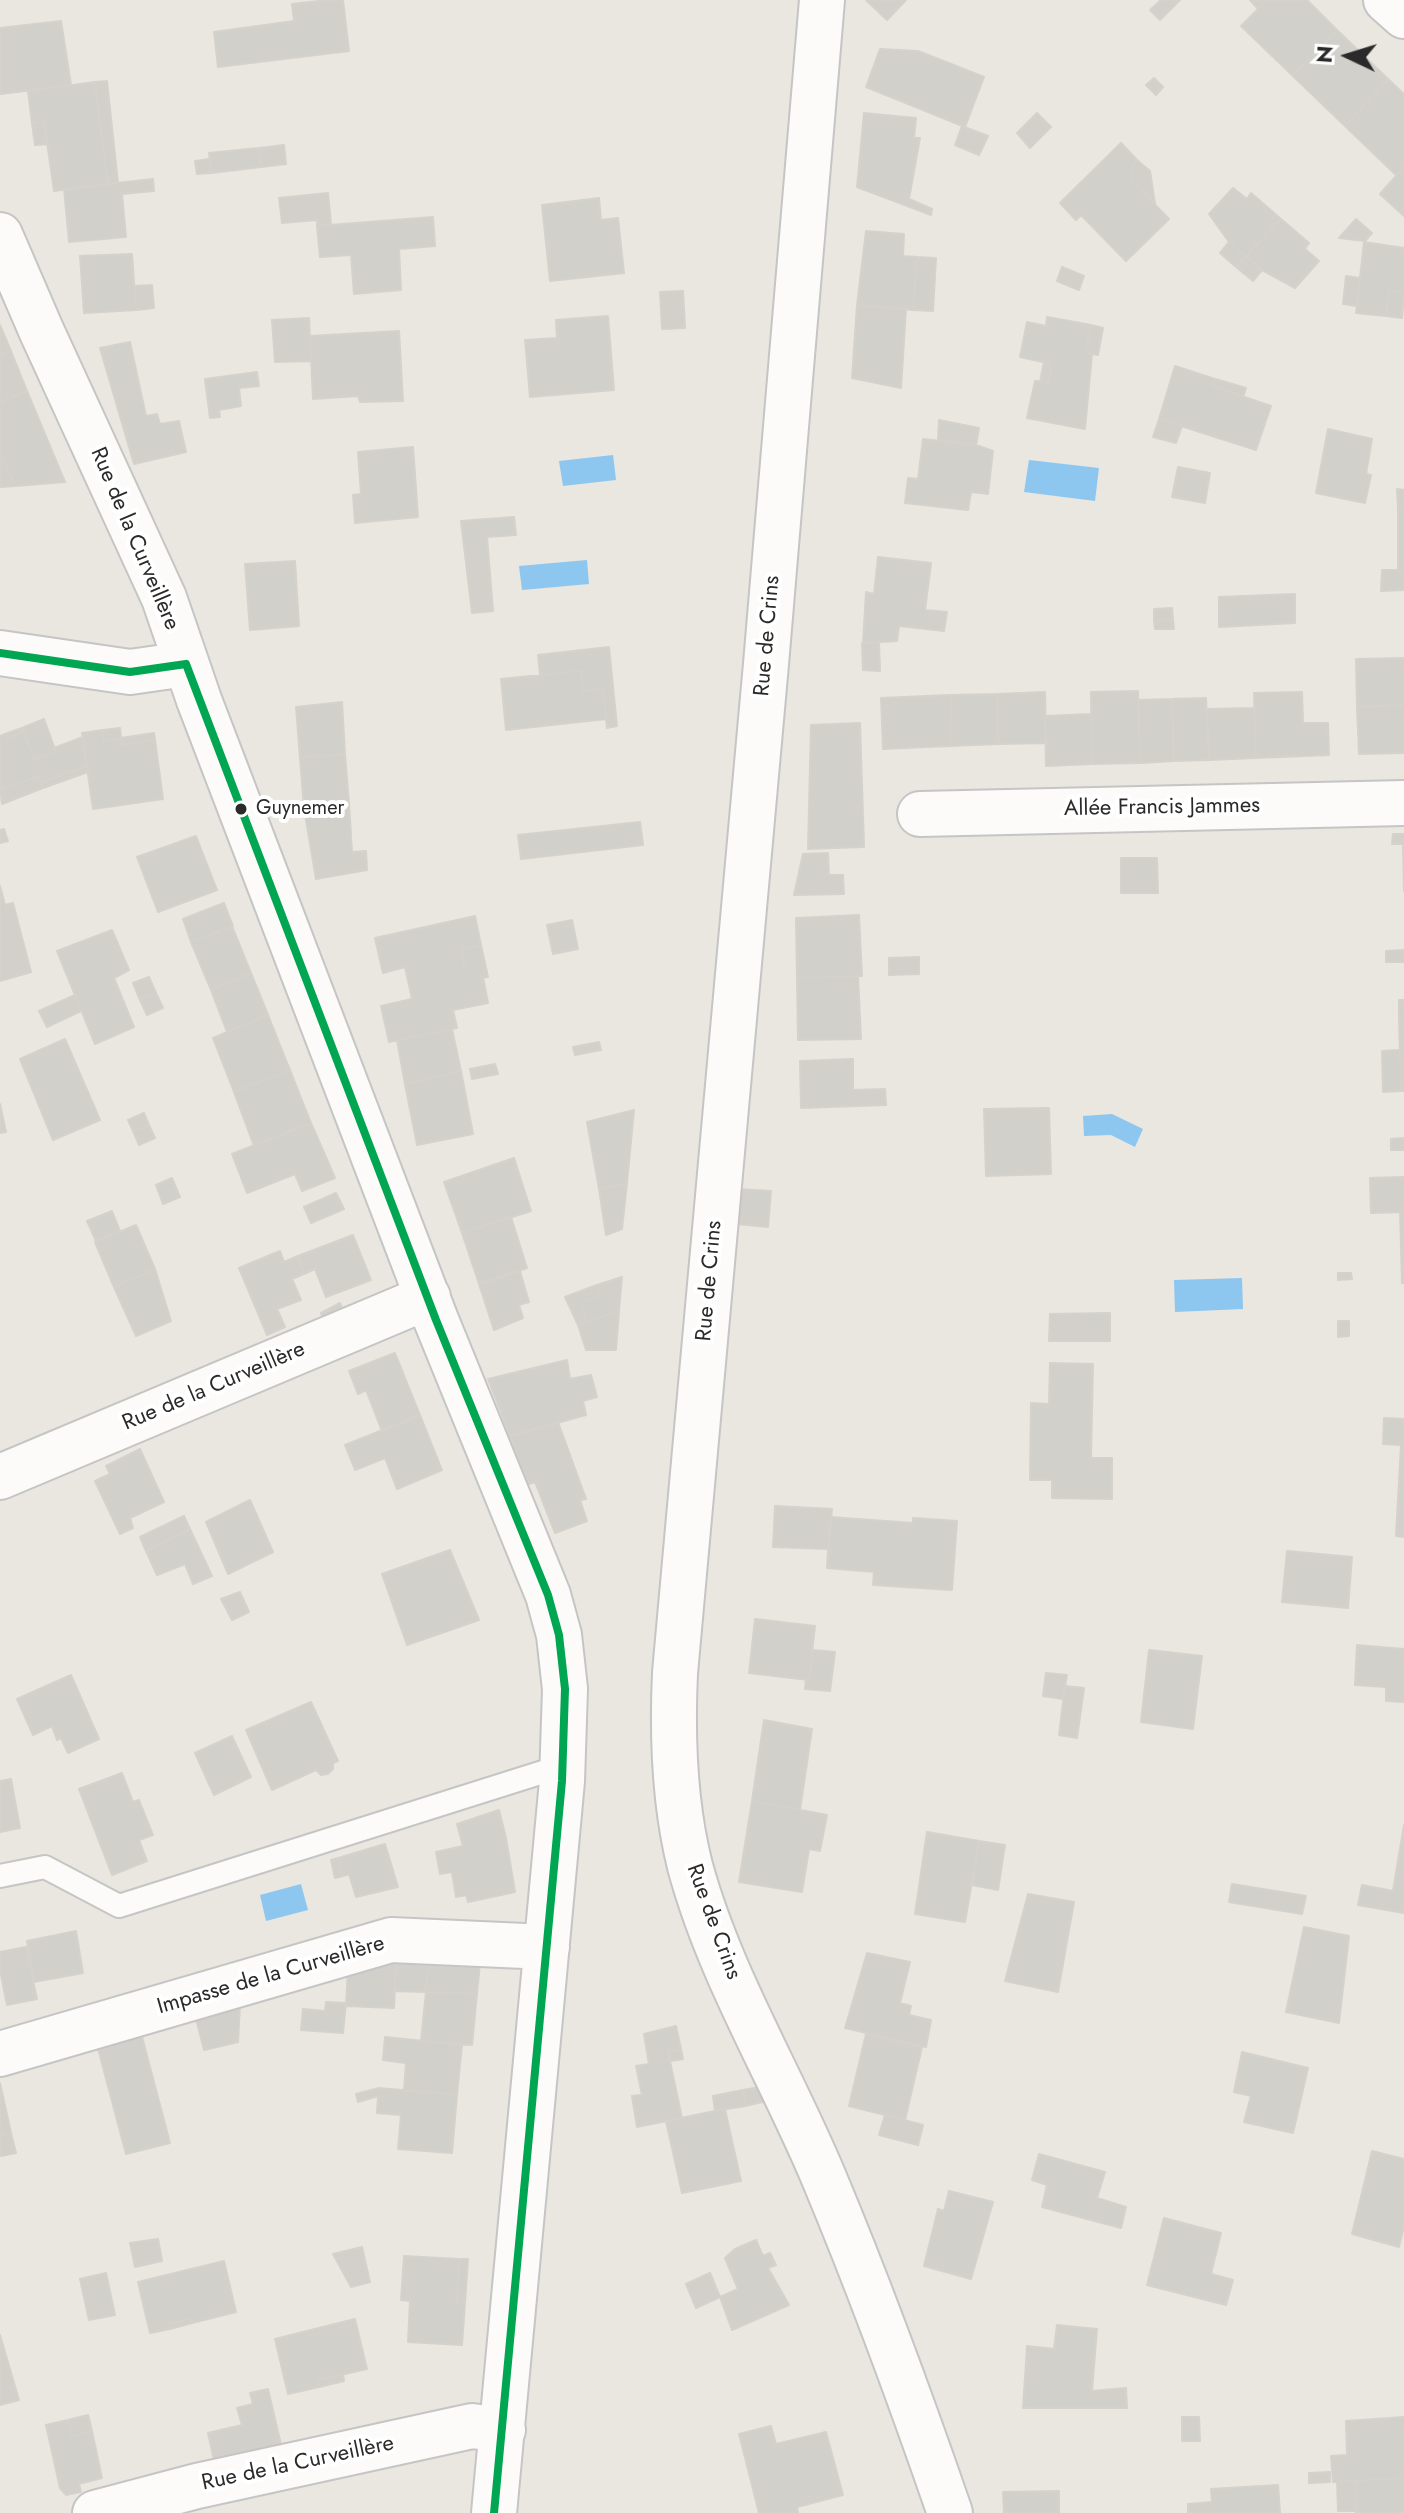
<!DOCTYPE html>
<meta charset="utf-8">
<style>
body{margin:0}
#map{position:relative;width:1404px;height:2513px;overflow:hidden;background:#e9e7df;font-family:Jost,sans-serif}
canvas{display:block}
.north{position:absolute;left:1308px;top:16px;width:80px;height:80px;-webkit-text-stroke:6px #fff;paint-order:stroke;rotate:274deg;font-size:22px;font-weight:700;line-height:32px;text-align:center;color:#2a2a2a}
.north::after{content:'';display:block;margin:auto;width:28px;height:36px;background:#2a2a2a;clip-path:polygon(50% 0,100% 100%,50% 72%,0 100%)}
</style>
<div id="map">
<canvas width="1404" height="2513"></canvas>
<div class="north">N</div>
</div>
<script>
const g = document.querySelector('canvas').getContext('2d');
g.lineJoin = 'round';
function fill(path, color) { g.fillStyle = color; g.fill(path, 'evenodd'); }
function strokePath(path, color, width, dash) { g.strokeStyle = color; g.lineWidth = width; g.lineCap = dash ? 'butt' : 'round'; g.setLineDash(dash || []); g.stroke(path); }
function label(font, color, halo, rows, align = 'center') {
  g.font = font + ' Jost,sans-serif'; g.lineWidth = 8; g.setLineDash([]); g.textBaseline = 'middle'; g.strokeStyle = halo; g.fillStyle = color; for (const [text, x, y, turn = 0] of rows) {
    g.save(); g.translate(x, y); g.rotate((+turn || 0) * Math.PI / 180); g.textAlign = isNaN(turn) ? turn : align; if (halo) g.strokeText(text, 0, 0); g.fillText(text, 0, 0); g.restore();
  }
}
fill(new Path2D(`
 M613,455l3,25 -53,6 -4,-25z
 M1029,460l70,8 -4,33 -71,-9z
 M587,560l2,24 -67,6 -3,-24z
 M1112,1114l31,15 -8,18 -24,-12 -27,1 -1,-20z
 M1242,1278l1,31 -68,3 -1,-32z
 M301,1884l7,26 -42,11 -6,-26z`), '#8dc7f0');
const building = new Path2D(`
 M328,0h15l6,51 -131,16 -4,-35 80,-11 -2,-17z
 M866,0h40l-19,20z
 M1161,0h19l-20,20 -10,-10z
 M1250,0h17l-9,9z
 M1267,0h40l30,30 -44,46 -52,-50z
 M61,21l10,64 -70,9 -1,-66z
 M1337,30l51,49 -43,47 -52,-50z
 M880,49l38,2 66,26 -19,50 -99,-40z
 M1154,78l9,9 -7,8 -10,-10z
 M1388,79l16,15v73l-8,8 -51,-49z
 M107,81l11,102 -10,1 -13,-102z
 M95,82l13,102 -54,7 -10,-70 -12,2 -4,-32z
 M864,113l52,5 -2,20h6l-11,61 23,10 -1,6 -74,-28z
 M1037,113l14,14 -21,21 -13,-15z
 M44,121l3,23 -12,1 -3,-22z
 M962,126l26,10 -9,19 -24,-10z
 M1121,143l16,17 -5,5 -1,15 38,39 -43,42 -45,-46 -5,5 -16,-17z
 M284,145l2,19 -25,3 -2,-19z
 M259,148l2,19 -50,6 -2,-20z
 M210,159l1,14 -14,1 -2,-13z
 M1137,160l13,11 5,33 -24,-24 1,-15z
 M1404,167v49l-24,-22z
 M153,179l1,12 -32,3 4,43 -57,5 -5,-53z
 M1233,188l14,11 4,-6 30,26 -35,37 -17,-14 -20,-28z
 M328,193l3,31 -14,2v-6l-35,3 -3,-25z
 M599,198l2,22 17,-2 6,55 -74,8 -8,-76z
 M433,217l2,29 -36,3 2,41 -47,4 -3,-39 -31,2 -3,-31z
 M1281,219l28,24 -4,6 14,12 -24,27 -33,-18 -16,-14z
 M1356,219l16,14 -7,8 -26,-3z
 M866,231l38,3 -1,22 14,1 -4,53 -56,-5z
 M1229,242l17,14 -10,11 -16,-14z
 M1364,242l40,6v44l-15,-2 -3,26 -30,-3z
 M132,254l4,56 -52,3 -4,-57z
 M1246,256l16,14 -9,11 -17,-14z
 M917,257l19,1 -3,53 -20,-1z
 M1062,267l22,9 -5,14 -22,-9z
 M1346,276l14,2 -3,28 -14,-2z
 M152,285l2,23 -18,2 -1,-24z
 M1389,290l15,2 -2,26 -16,-2z
 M683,291l2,37 -23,1 -2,-37z
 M857,305l49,4 -5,79 -49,-10z
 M608,316l6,74 -84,7 -5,-57 32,-2 -1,-18z
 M1047,317l44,8 -6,28 7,1 -7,75 -58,-11 8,-37 13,2 4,-19 -32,-7 7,-35 19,4z
 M309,318l2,43 -36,1 -3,-42z
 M0,325l11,26 -11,4z
 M1091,325l12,3 -5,27 -13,-2z
 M399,331l4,70 -43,1 -2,-6 -45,3 -3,-63z
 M130,342l16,74 11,-2 3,10 19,-3 7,31 -52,12 -34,-116z
 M11,351l16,40 -27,11v-47z
 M1044,362l8,2 -4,19 -8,-1z
 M1175,366l40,13 -3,7 59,20 -15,44 -97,-31z
 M257,372l2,14 -20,2 2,18 -22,4 1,7 -10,1 -5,-39z
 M1215,379l31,9 -3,9 -31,-11z
 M27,391l38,91 -50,4 -15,-35v-49z
 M1159,419l23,7 -6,17 -23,-6z
 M939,420l40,8 -3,17 -38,-5z
 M1328,429l44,10 -6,35 5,1 -6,28 -49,-10z
 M923,439l53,6 17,6 -5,43 -17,-2 -3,18 -63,-7 3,-25 10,1z
 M413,447l5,70 -63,6 -2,-28 8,-1 -3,-42z
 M0,451l15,35 -15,1z
 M1178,467l32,6 -5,30 -33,-6z
 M1397,489l7,1v20l-6,-1z
 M1398,509l6,1v65l-6,-1z
 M514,517l2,18 -29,2 6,74 -21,2 -11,-92z
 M878,557l53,6 -6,47 22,2 -3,19 -45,-5 -2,15 -34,2 3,-51 8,2z
 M295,561l4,65 -49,4 -5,-66z
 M1382,570h16v4l6,1v15l-23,1z
 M1295,594v29l-76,4v-30z
 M1172,608l1,12 -19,1v-12z
 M1173,620l1,9h-19l-1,-8z
 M879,642l1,29 -17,-1 -1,-27z
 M609,647l8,79 -10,2 -4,-39 -20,2 -2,-20 -41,4 -2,-20z
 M1404,658v47l-47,2 -1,-48z
 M581,671l2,20 20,-2 3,30 -100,11 -5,-51z
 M1138,691l2,72 -48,1 -1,-72z
 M1045,692l1,51 -48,1v-50z
 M1302,692l1,31h25l1,32 -73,3 -2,-65z
 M998,694v50l-48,2 1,-51z
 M951,695l-1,51 -67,3 -2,-51z
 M1206,698l3,62 -35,1 -2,-62z
 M1172,699l2,62 -34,2 -2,-63z
 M342,702l3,52 -45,4 -4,-51z
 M1404,705v48l-45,1 -2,-47z
 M1254,708l2,50 -47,2 -2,-51z
 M1091,714l1,50 -46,2 -1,-50z
 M44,719l12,33 -22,8 -12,-32z
 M860,723l4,124 -56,2 3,-124z
 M22,728l2,4 -17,6 -2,-4z
 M120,728l1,10 -17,3 -1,-11z
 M103,730l1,11 17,-3 1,7 33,-5 8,59 -70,10 -11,-76z
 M24,732l10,28 22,-8 -2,-4 29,-11 4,29 -46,17 -3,-7 -38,14v-54l5,-2 2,4z
 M154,733l1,7 -33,5 -1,-7z
 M345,754l4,50 -45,4 -4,-50z
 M87,766l1,6 -45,16 -2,-5z
 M38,776l5,12 -41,16 -2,-14z
 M349,804l3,48 14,-1 1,19 -51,9 -12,-71z
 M640,822l3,23 -122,14 -3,-24z
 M4,829l4,12 -8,2v-13z
 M1393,834h11v57l-1,-47h-11z
 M196,836l21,54 -59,22 -21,-55z
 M828,853l1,22h14l1,19 -50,1 9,-41z
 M1121,858h36l1,35h-37z
 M0,886l5,19 8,-2 18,69 -31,9z
 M224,903l9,23 -42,16 -8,-23z
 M859,915l3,61 -65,2 -1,-60z
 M475,916l6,29 -20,4 3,17 14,12 5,-1 5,26 -35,7 4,18 -68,14 -8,-36 31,-7 -7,-32 -22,6 -8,-35z
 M572,920l6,29 -25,5 -6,-29z
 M232,926l19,47 -40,17 -20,-48z
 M112,930l17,40 -15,8 20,49 -39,17 -38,-93z
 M481,945l7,32 -10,1 -14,-12 -3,-17z
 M1404,950v12h-18v-11z
 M919,957v17l-30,1v-17z
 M251,973l17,42 -41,17 -16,-42z
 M858,976l3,63 -63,1 -1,-62z
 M149,977l7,16 -16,7 -7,-17z
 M156,993l7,15 -16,7 -7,-15z
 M75,995l6,16 -34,16 -8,-16z
 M1399,1000h5v18h-5z
 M268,1015l22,55 -56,22 -21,-54z
 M1399,1018h5v73h-3z
 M452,1029l9,42 -56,13 -8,-44z
 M65,1039l35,81 -47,20 -33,-81z
 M599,1042l2,8 -26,5 -2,-8z
 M1400,1050l1,41 -18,1 -1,-41z
 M853,1059v31l32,-1 1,16 -85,3 -1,-47z
 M495,1064l3,10 -26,5 -2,-10z
 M290,1070l21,53 -57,23 -20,-54z
 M461,1071l12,63 -56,11 -12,-61z
 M0,1104l6,28 -6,1z
 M1049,1108l2,66 -65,2 -2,-67z
 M634,1110l-7,73 -28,6 -12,-67z
 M144,1113l5,12 -16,6 -5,-11z
 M311,1123l24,55 -33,13 -7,-17 -48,19 -15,-39z
 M149,1125l6,13 -16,7 -6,-14z
 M1404,1138v12h-13v-11z
 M514,1158l17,53 -69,22 -18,-51z
 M1404,1177v35l-33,1 -1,-35z
 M172,1178l8,19 -17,7 -7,-19z
 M627,1183l-5,46 -16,6 -7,-46z
 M738,1189l33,2 -3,36 -32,-3z
 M336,1193l8,16 -33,14 -7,-16z
 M112,1211l8,20 -24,10 -9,-20z
 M1400,1212h4v71h-2z
 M511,1217l16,51 -48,16 -17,-51z
 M136,1225l19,44 -41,18 -19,-45z
 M353,1235l18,45 -45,17 -11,-28 -11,5 -6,-18z
 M280,1251l4,11 14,-6 6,18 -12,5 9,21 -24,9 8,18 -18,8 -28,-67z
 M155,1269l16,52 -35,15 -22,-49z
 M520,1271l9,31 -10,3 4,13 -29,12 -15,-46z
 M1338,1273h13l1,6 -14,1z
 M622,1277l-3,34 -32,11 -6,-19 20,-7 -4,-11z
 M597,1285l4,11 -20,7 6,19 -9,3 -13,-28z
 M340,1303l7,16 -21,9 -5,-15z
 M619,1311l-3,39h-30l-8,-25z
 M1110,1313v28h-61l1,-27z
 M1338,1321h11v15l-11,1z
 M395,1353l25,62 -38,16 -16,-41 -8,4 -9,-23z
 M567,1360l3,19 21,-4 6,22 -14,4 3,14 -76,21 -22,-57z
 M1050,1363l43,1 -2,94h21v41l-60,-1v-18h-22l1,-77 18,1z
 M420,1415l22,55 -45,19 -12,-31 -30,12 -10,-25z
 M1384,1418l20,1v118l-8,-1 5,-91 -18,-1z
 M558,1422l28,77 -6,1 7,21 -32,12 -20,-51 -6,2 -19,-48z
 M140,1449l24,53 -34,16 3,10 -13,6 -25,-53 15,-7 -4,-8z
 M250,1500l23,52 -45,22 -22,-52z
 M775,1506l57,3 -4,40 -55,-2z
 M184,1516l6,13 -44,22 -6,-14z
 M830,1517l83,6v-5l44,3 -5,69 -79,-5 1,-13 -47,-4z
 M190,1529l22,47 -19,8 -8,-20 -28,11 -11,-24z
 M450,1550l29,70 -72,25 -25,-71z
 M1287,1551l65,6 -4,51 -66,-6z
 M240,1592l9,20 -17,8 -11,-21z
 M755,1619l60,7 -6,54 -60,-7z
 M1357,1645l47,4v53l-18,-1v-14l-31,-2z
 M813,1650l22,2 -5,39 -25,-2 1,-10 3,1z
 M1149,1650l53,6 -9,73 -52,-7z
 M1046,1673l21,2 -4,24 -20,-3z
 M71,1675l28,64 -31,14 -7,-15 -4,2 -5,-14 -19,9 -16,-36z
 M1065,1686l19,2 -7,50 -18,-3z
 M311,1702l27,59 -5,2v6l-5,5 -7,1 -5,-5 -44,20 -26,-60z
 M764,1720l48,9 -12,81 -48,-9z
 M232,1736l19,41 -37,18 -19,-42z
 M122,1773l11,29 6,-2 14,35 -14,5 8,21 -35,14 -33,-86z
 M11,1779l9,49 -20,4v-51z
 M752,1801l75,14 -7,36 -11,-2 -7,43 -63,-10z
 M499,1810l7,28 9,54 -47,10 -2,-7 -10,2 -4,-25 -12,2 -4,-22 27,-6 -6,-22z
 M1404,1825v88l-46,-8 4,-20 31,6z
 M927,1832l52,9 -14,81 -50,-8z
 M979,1841l26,4 -7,45 -26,-5z
 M385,1844l13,43 -42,10 -7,-23 -6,2 -5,-18z
 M338,1858l5,18 -8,2 -4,-18z
 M1232,1884l74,12 -4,18 -73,-12z
 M1028,1894l46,8 -16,90 -53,-11z
 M1304,1927l45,9 -10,87 -53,-11z
 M76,1931l7,42 -49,9 -7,-41z
 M26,1947l11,52 -30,6 -7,-35v-18z
 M397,1951l32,1 -3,40 -31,-1z
 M429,1952l52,1 -4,41 -51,-2z
 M867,1953l43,9 -10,41 11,3 -2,9 22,5 -5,27 -81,-19z
 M396,1959l-2,49 -48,-2 2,-37z
 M426,1992l51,2 -5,51 -51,-4z
 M326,2002l20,1 -3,30 -42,-3 2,-21 22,2z
 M240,2004l-2,38 -34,8 -9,-35z
 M676,2026l5,23 -13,3 14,66 -45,9 -5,-31 10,-1 -6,-29 13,-2 -5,-30z
 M140,2029l30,114 -44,11 -30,-113z
 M866,2034l56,13 -17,73 -56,-14z
 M385,2037l77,8 -5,50 -53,-5 2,-27 -23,-3z
 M681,2049l2,10 -12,2 -3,-9z
 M1242,2052l66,16 -15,65 -49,-11 7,-26 -17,-4z
 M0,2083l11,50 -11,2z
 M760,2087l7,14 -22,5 -2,-16z
 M379,2088l78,7 -5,58 -54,-4 3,-34 -24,-2 1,-17 -20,6 -2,-8z
 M743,2090l2,16 -30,5 -2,-15z
 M725,2109l16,72 -59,12 -16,-72z
 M885,2115l38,10 -5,20 -39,-10z
 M11,2133l5,20 -15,3 -1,-21z
 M1372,2151l32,8v67l-5,21 -47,-13z
 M1039,2154l66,18 -8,26 29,9 -5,21 -79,-21 5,-22 -15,-5z
 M949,2191l44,11 -22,77 -47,-13 14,-57 6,2z
 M1164,2218l57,15 -10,41 22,6 -7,25 -79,-20z
 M158,2239l4,22 -27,6 -5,-24z
 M756,2240l7,16 7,-3 6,12 -8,3 21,37 -57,25 -12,-33 18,-8 -13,-31 10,-9z
 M362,2247l8,35 -19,5 -18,-33z
 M404,2256l55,3 -2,43 8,1 -3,42 -54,-3 2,-41 -9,-1z
 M459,2259h9l-3,44 -8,-1z
 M224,2261l12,51 -44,11v-5l-24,6 2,5 -20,4 -12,-51z
 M106,2273l9,42 -26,5 -9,-41z
 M710,2273l10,24 -24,11 -10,-24z
 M192,2318v5l-22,6 -2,-5z
 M355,2319l12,50 -49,11 1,7 -31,7 -13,-55z
 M1057,2325l40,4 -5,62 34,-3 1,20h-104l4,-62 27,3z
 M0,2335l19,65 -19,5z
 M343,2374l1,7 -25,6 -1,-7z
 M268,2389l14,60 -67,16 -7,-32 34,-8 -5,-17 16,-4 -3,-11z
 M88,2415l4,16 -20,5 -4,-16z
 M1182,2417h17l1,24h-18z
 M1404,2417v61l-71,4 -2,-26 16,-1 -1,-34z
 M68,2420l4,16 20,-5 10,47 -23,6 2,8 -15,3 -6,-7 -14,-63z
 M771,2426l5,18 50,-12 17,63 -46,12 1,6h-39l-20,-79z
 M1330,2472v10l-21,1v-10z
 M1404,2478v35h-48l-1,-32z
 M1355,2481l1,30h-18l-1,-29z
 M1278,2485l2,28h-92v-9l24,-2 -1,-13z
 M1059,2491v22h-55l-1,-21z`);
fill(building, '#d2d0cb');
strokePath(building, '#d4d2cb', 2);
const lane = new Path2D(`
 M0,1876l45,-9 74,39 443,-140`);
const street = new Path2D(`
 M822,0l-56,664 -91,1009c-3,65 -1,130 15,193 29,108 91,209 134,312 46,110 87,222 126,335
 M1386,0l18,16
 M0,235l41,95 123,268 35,102 237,620 112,275 11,40 6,54 -3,92 -68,732
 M0,653l130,19 56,-8
 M920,814l484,-11
 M0,1477l428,-180
 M0,2054l391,-114 156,7
 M95,2513l102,-27 275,-60 31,4`);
strokePath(lane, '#c6c5c5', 26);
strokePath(street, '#c6c5c5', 48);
strokePath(lane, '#fcfbfa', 22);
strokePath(street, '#fcfbfa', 44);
strokePath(new Path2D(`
 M0,653l130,19 56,-8
 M186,664l250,656 112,275 11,40 6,54 -3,92 -68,732`), '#00a651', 8);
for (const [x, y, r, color] of [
 [241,809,7,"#2a2a2a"]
]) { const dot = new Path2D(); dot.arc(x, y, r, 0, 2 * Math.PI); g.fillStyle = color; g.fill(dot); strokePath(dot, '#fff', 3); }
label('20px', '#2a2a2a', '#fff', [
 ["Guynemer",256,809]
], 'left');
label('22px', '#2a2a2a', '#fff', [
 ["Rue de la Curveillère",134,539,67],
 ["Rue de Crins",768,636,-85],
 ["Allée Francis Jammes",1162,808,-1],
 ["Rue de Crins",710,1281,-85],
 ["Rue de la Curveillère",214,1387,-23],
 ["Rue de Crins",713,1922,70],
 ["Impasse de la Curveillère",271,1976,-16],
 ["Rue de la Curveillère",298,2464,-12]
]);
</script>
